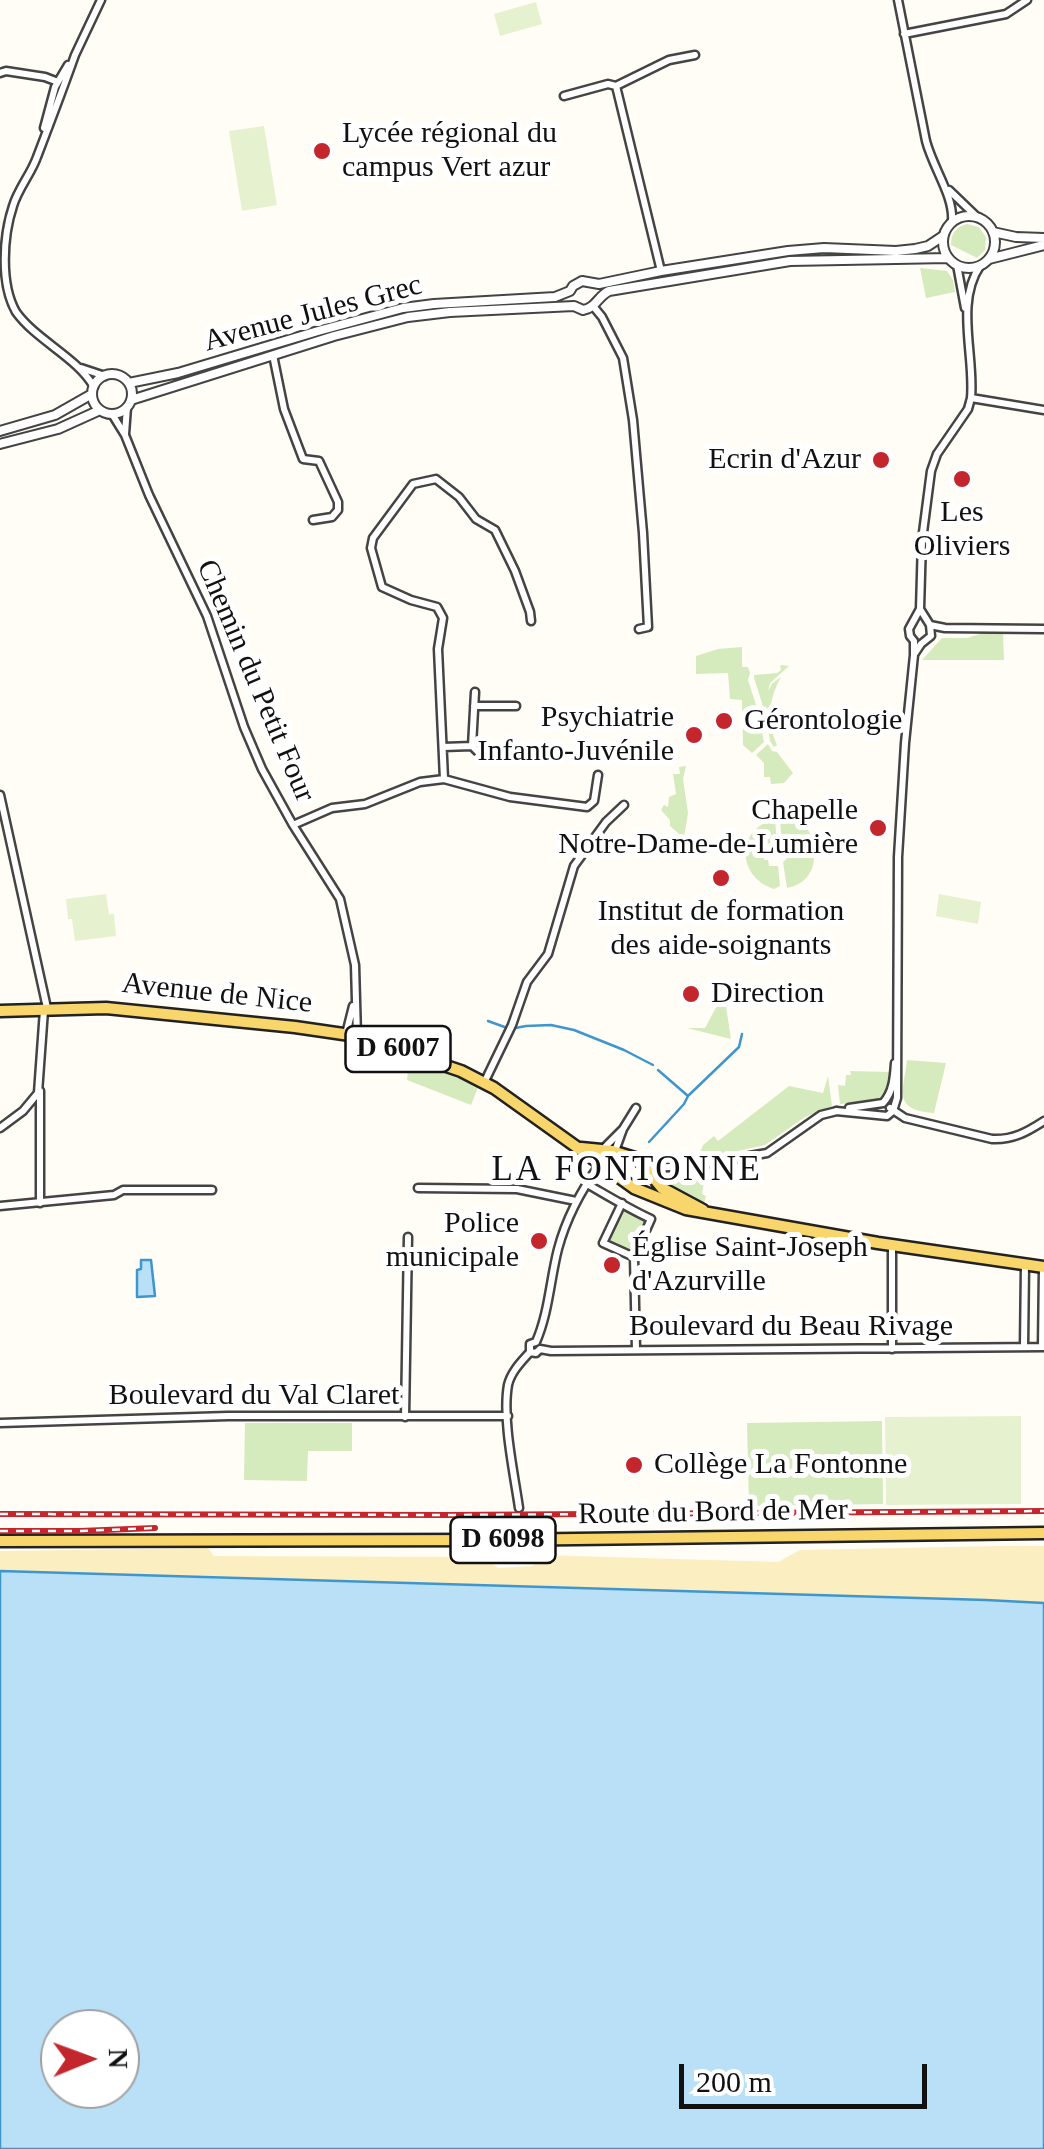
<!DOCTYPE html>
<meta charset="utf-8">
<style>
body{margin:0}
#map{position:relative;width:1044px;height:2149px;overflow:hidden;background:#fffdf5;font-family:"Times New Roman",serif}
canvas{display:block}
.north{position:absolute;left:40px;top:2009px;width:100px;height:100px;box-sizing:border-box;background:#fff;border:2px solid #a0a0a0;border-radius:50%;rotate:89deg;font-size:28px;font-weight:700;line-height:40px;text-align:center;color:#111}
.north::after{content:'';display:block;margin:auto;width:35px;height:45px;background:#c4262e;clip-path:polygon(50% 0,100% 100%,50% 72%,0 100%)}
.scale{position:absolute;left:679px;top:2064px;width:248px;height:45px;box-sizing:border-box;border:5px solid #111;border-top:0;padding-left:12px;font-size:30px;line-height:35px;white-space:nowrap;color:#111;-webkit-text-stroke:8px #fff;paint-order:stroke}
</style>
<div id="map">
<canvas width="1044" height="2149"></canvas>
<div class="north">N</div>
<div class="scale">200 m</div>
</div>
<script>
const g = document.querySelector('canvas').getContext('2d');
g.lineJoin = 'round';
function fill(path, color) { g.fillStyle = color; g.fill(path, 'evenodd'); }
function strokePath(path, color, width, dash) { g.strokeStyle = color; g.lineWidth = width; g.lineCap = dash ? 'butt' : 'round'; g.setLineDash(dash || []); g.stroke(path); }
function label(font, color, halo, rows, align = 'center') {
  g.font = font + ' "Times New Roman",serif'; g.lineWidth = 10; g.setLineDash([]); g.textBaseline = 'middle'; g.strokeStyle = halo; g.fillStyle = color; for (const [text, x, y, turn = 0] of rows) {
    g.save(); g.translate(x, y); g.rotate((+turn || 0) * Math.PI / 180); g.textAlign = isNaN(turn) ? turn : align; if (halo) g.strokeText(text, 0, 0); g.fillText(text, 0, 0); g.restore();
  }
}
fill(new Path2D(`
 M967,224l12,3 7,10 -1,13 -8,8 -26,-13c0,-12 5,-18 16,-21z
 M920,268l27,3 6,9 2,12 -29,6z
 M1003,632l1,28h-82l20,-22h25l16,-5z
 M742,647v20h6l2,6 -2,7 10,31 6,31 -12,11 -9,-8 -1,-45 -12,-1 -2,-26 -32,1v-18l22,-7z
 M780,665l9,1 -19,17 -2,8 4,-7 9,-7c-13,23 -14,44 -4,68l-3,2 -4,-6 -4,-25 -1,19 -3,-32 -8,-25v-3l23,-2 4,-3z
 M768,744l4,7 5,1 16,21 -9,10 -13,1 -1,-7h-6v-14l-8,-8z
 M686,766l-3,13 5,34 -4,25 -14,-12v-6l-9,-10 3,-5 4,2 1,-10 7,-3 -3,-20h7l-1,-7z
 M780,818c20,1 35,12 33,32l-24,1 -7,-5z
 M775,819l2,26 -5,4 -8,1v10h4l1,6h9l2,20 -6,3c-37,-12 -39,-60 1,-70z
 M811,853l3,2c1,17 -10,30 -27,33l-4,-26 7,-6z
 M721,998l4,2 6,39 -44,-11h18z
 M409,1060l70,25 -8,20 -64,-25z
 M907,1060l39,3 -12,50c-41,-3 -31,-20 -27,-53z
 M850,1071l40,1c-3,36 -20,30 -50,32l-2,-19 7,1 1,-11h5z
 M828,1076l4,30 -27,11 -40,28 -68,15 6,-15 11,-9 4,5 71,-55 34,7z
 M705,1176l-3,18 4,2 -2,7 -39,-21 2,-4z
 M622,1209l25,12 -15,30 -24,-11z
 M882,1421l1,83 -134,2 -2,-83z
 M245,1423h107v28h-44l-1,30 -63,-1z`), '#d5ebbd');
fill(new Path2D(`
 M1000,1546h44v57l-58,-3 -986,-29v-20l208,-3 6,8 270,1 14,11 35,-2 8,-11 237,7 22,-12z`), '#fbeec1');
fill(new Path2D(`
 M536,2l6,22 -42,12 -6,-22z
 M264,126l13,79 -35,6 -13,-80z
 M106,894l3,20h5l2,22 -41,5 -3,-22h-4l-2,-20z
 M939,894l42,8 -3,22 -42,-8z
 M1021,1416v88l-135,1 -1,-88z`), '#e6f2cf');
const water = new Path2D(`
 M141,1260h10l4,36 -18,1v-27l4,-1z
 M0,1571l986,29 58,3v546h-1044zM120,2029v60h-60v-60z`);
fill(water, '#b9e0f7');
strokePath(water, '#3f96cf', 2.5);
strokePath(new Path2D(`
 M488,1021l22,8 16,-3 25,-1 23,5 50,20 29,15
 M689,1095l50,-48 3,-13
 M649,1142l35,-38 4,-8 -30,-26`), '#3f96cf', 2.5);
const minor = new Path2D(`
 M898,0l28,141c7,27 28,55 26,80
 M904,34l102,-20 21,-14
 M75,55c-12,34 -25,68 -38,102 -6,17 -19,32 -24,49 -10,30 -13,78 3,106 21,29 61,45 78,75
 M75,55l26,-55
 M0,73l6,-2 39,6 13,5
 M564,96l44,-12 8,2
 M44,128l11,-41 13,-22
 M949,190l27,26
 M957,265l8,43
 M661,271l-45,-185 53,-26 26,-5
 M593,306l9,11 21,41 10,62 10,113 5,94 -9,2
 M273,355l11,54 19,50 16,2 19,41v8l-6,7 -19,3
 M81,368l24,8
 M971,398l73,12
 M112,414l13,21 24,60 58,121 37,111 18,42 31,56 47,74 15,66 2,71
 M125,434l2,-27
 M920,609l10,16 15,3 99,1
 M915,653l6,-9 10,-8 -1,-11
 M474,706h42
 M472,746l8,8h16
 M443,747l29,-1 3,-54
 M444,779l-6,-130 5,-31 -6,-11 -26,-7 -29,-13 -11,-39 2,-10 40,-54 23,-5 23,18 17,22 19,11 20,41 15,41 1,9
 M0,795l47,213
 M293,825l39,-17 33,-4 55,-22 24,-3 66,18 77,10 7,-6 4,-26
 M346,1034l7,-28
 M484,1083l28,-58 15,-43 21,-28 26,-88 32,-44 18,-17
 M849,1108l34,-5c10,-11 11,-25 12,-40
 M890,1108l15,10 87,21c21,1 35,-7 52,-18
 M836,1111l51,5 6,-5 4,-13 1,-241 7,-114 9,-88v-14l-4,-5 -1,-7 11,-20 2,-69 9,-69 6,-17 31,-45 3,-11c4,-42 -16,-95 9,-132
 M0,1128l23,-17 15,-18 6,-83
 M603,1149l19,-19
 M615,1151l8,-22 13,-21
 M647,1168l46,-2 74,-13 54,-38 16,-4
 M587,1184c21,12 42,25 64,35l-17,38 -31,-14 19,-40
 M418,1188l99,1 59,12
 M40,1203v-112
 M0,1206l114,-11 9,-5h89
 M892,1245v104
 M634,1257l2,93
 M1024,1347l1,-82
 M1042,1347l1,-79
 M530,1352l6,1 4,-4 11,2 493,-4
 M405,1417l3,-180
 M0,1423l228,-7h280
 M519,1508c-5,-35 -17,-89 -11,-123 3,-13 13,-23 22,-33v-8l6,-2c13,-30 14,-62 22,-93 8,-30 24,-60 42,-85`);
const tertiary = new Path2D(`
 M943 242a26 26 0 1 1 52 0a26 26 0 1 1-52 0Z
 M993,232l23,5 28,1
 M989,259l55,-14
 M92 394a20 20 0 1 1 40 0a20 20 0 1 1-40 0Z
 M129,383l49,-10 140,-42 85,-23 31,-4 121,-7 15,-6 3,-5 9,-5 17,3 62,-13 127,-20 36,-3 72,3 19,-2 13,-3 15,-10
 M131,400l203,-64 74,-19 42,-5 124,-6 9,4c13,-2 15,-14 26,-19l181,-30 158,-3
 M0,431l55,-16 37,-21
 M0,444l58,-15 42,-19`);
const primary = new Path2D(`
 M0,1011l106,-3 189,19 62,9 104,35 33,17 140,100 52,21 192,34 166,24
 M581,1148l31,3 26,8 24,29 41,22
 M0,1541l498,-1 546,-7`);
strokePath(minor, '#444', 11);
strokePath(tertiary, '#444', 12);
strokePath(primary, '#222', 15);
strokePath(minor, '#fff', 6);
strokePath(tertiary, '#fff', 8);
strokePath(primary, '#f9d66b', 10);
const rail = new Path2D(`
 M0,1514l447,1 597,-4
 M0,1531h80l75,-3`);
strokePath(rail, '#c4262e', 6);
strokePath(rail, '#fff', 2.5, [8]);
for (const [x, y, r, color] of [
 [322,151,10,"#c4262e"],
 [881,460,10,"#c4262e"],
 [962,479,10,"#c4262e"],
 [724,721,10,"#c4262e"],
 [694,735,10,"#c4262e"],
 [878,828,10,"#c4262e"],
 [721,878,10,"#c4262e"],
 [691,994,10,"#c4262e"],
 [539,1241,10,"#c4262e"],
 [612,1265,10,"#c4262e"],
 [634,1465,10,"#c4262e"]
]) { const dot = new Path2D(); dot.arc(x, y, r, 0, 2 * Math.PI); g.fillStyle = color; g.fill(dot); strokePath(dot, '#fff', 4); }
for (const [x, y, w] of [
 [398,1049,105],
 [503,1540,105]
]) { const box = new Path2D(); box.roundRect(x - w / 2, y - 23, w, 46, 8); g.fillStyle = '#fff'; g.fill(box); strokePath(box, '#111', 2.5); }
label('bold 28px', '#111', null, [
 ["D 6007",398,1049],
 ["D 6098",503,1540]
]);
label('30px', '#111', '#fff', [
 ["Lycée régional du",342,134],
 ["campus Vert azur",342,168],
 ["Ecrin d'Azur",861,460,"right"],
 ["Les",962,513,"center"],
 ["Oliviers",962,547,"center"],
 ["Psychiatrie",674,718,"right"],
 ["Infanto-Juvénile",674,752,"right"],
 ["Gérontologie",744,721],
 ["Chapelle",858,811,"right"],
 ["Notre-Dame-de-Lumière",858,845,"right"],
 ["Institut de formation",721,912,"center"],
 ["des aide-soignants",721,946,"center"],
 ["Direction",711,994],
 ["Police",519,1224,"right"],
 ["municipale",519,1258,"right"],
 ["Église Saint-Joseph",632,1248],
 ["d'Azurville",632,1282],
 ["Collège La Fontonne",654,1465]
], 'left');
label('30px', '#111', '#fff', [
 ["Avenue Jules Grec",313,314,-15],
 ["Chemin du Petit Four",255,681,67],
 ["Avenue de Nice",217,994,6],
 ["Boulevard du Beau Rivage",791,1327],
 ["Boulevard du Val Claret",254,1396],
 ["Route du Bord de Mer",713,1513,-1]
]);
g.letterSpacing = '2.5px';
label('35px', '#111', '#fff', [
 ["LA FONTONNE",627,1171]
]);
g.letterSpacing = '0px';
</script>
